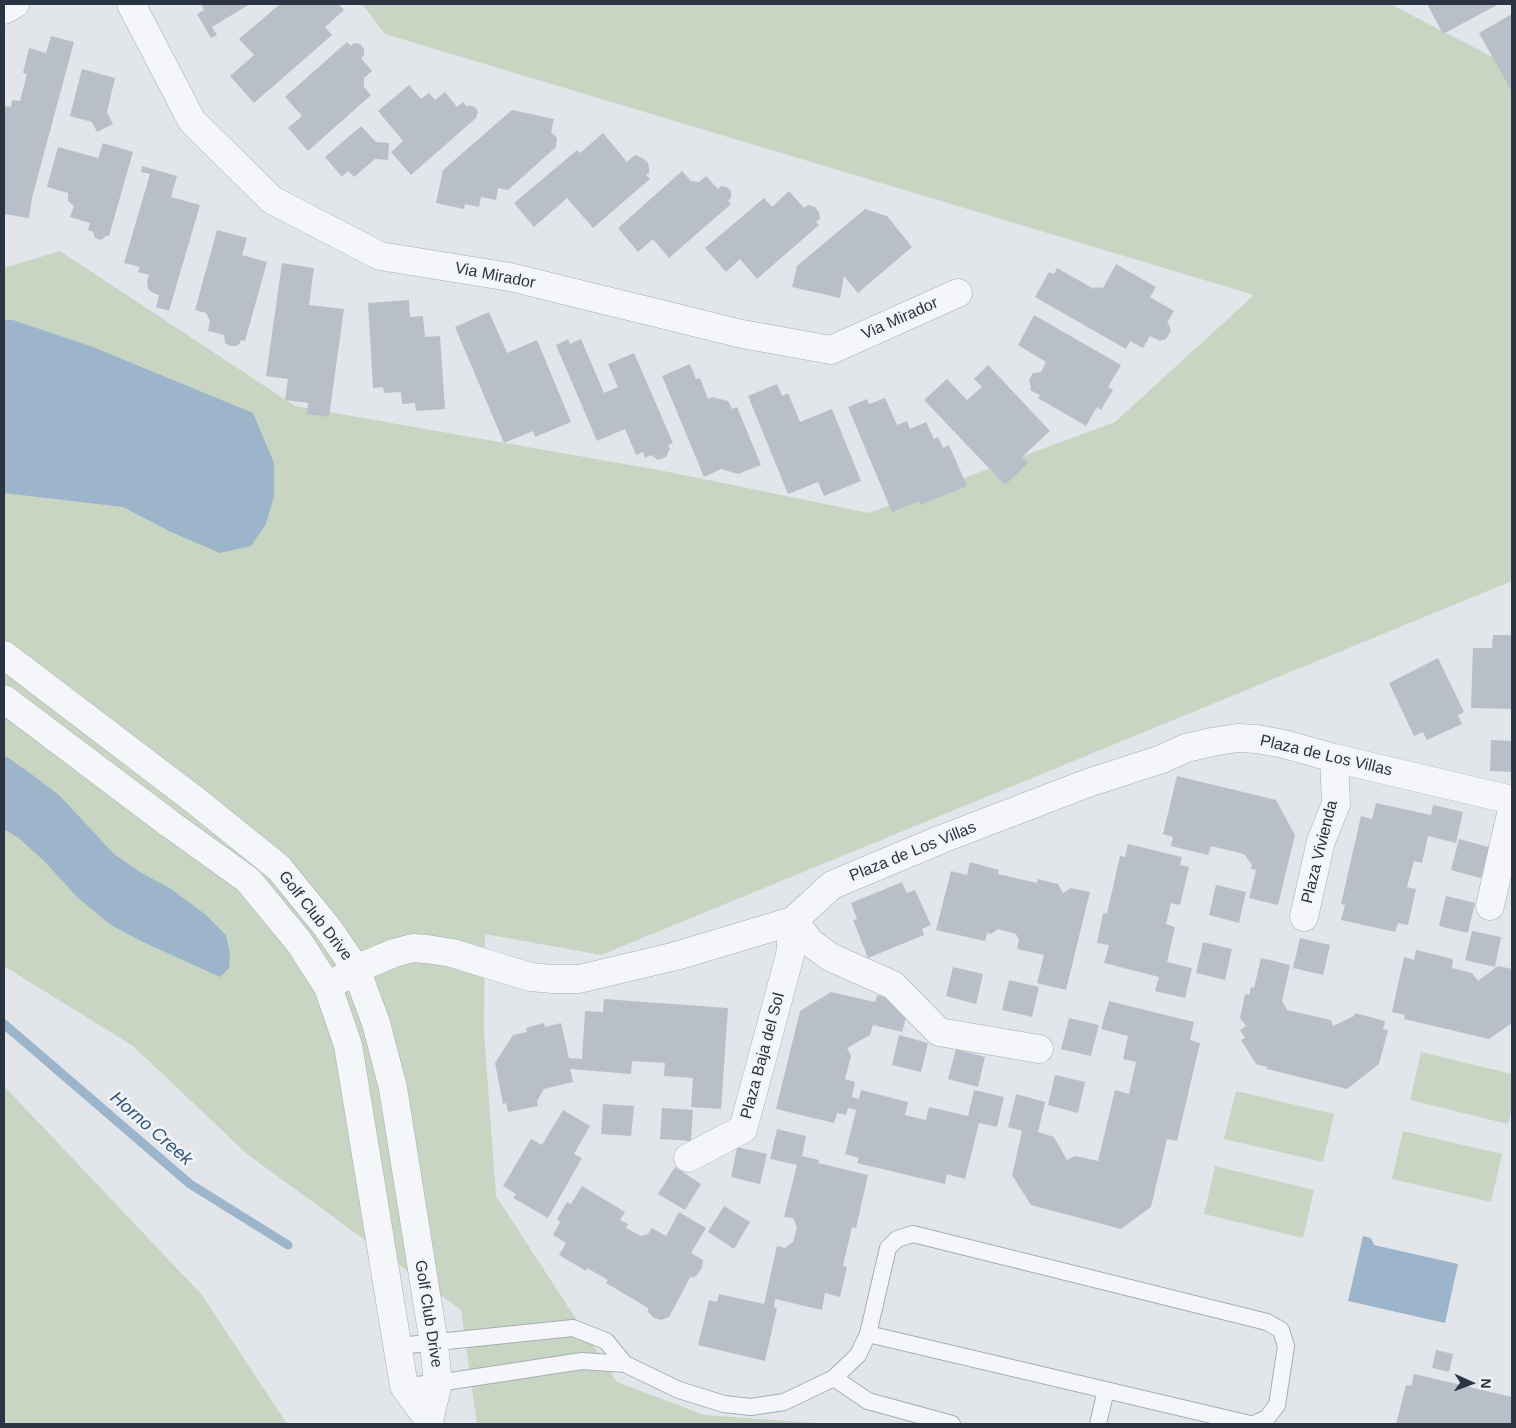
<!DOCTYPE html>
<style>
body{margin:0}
#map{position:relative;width:1516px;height:1428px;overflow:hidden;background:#e2e6eb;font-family:Helvetica,sans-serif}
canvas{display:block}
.frame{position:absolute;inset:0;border:5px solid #2a3443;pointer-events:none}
.north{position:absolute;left:1446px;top:1358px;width:50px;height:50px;-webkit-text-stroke:4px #f2f5f8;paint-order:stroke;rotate:92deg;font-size:14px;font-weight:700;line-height:20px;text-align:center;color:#2a3443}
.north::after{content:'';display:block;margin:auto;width:18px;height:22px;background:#2a3443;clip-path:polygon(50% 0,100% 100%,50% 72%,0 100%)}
</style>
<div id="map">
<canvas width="1516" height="1428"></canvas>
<div class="frame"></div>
<div class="north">N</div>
</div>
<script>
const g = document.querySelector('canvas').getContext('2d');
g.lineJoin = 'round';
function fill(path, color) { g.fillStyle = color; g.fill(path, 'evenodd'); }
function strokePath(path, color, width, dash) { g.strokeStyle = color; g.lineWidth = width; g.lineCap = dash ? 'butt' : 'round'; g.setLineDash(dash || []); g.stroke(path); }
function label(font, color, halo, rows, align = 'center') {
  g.font = font + ' Helvetica,sans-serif'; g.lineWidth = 5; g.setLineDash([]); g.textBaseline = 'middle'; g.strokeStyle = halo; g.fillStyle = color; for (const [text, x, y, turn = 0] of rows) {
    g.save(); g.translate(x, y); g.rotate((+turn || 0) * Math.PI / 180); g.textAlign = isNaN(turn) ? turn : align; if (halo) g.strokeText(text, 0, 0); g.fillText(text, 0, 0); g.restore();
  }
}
fill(new Path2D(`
 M362,4h1028l122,63v514l-911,374 -116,-21 -1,98 12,164 121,186 87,33 125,9h-352l-16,-114 -214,-156 -114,-108 -129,-80v-698l56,-17 235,155 369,65 205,42 246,-91 139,-127 -869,-261z
 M1421,1052l91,22v33l-4,17 -98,-24z
 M4,1086l198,209 85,129h-283z
 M1236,1091l98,23 -11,48 -99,-23z
 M1403,1131l99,23 -11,48 -99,-23z
 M1215,1166l99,24 -11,48 -99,-24z`), '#c8d5c3');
fill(new Path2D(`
 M4,320h9l80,27 160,66 21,50v33l-8,28 -15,22 -31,7 -49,-21 -48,-25 -119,-14z
 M4,755l26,18 30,23 54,58 26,18 31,17 35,26 20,20 4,19 -1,14 -9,9 -79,-36 -30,-16 -34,-28 -31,-34 -26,-24 -16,-10z
 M1363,1236l8,2 3,7 84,19 -13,59 -97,-22z`), '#9cb5cb');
strokePath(new Path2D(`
 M4,1024l186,160 98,61`), '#9cb5cb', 9);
fill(new Path2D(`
 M201,4h49l-38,23 5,8 -6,3 -14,-24 7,-4z
 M280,4h58l6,6 -19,17 7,8 -78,68 -24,-27 24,-21 -15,-16z
 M1427,4h72l-56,30z
 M1512,14v78l-33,-59z
 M51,36l23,6 -42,156 -3,20 -25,-4v-108l7,1 1,-7 8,1 7,-27 -4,-1 6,-25 17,5z
 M347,42l4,4 3,-3 6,1 4,5v6l-3,3 11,13 -8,7v9l7,8 -63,56 -20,-23 14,-12 -17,-19z
 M82,69l33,9 -8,34 6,12 -16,8 -5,-10 -22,-6z
 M409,85l12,14 8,-6 6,7 10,-8 12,15 6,-5 4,5 2,-2 6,2 3,5 -2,6 -65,57 -20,-23 12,-11 -25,-30z
 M512,110l42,9 -3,13 6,6 -1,9 -48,43 -10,-2 -2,12 -15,-3 -2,10 -14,-3 -1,5 -28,-6 7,-33z
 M361,126l15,16 13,1 -1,17 -13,-1 -21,18 -6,-6 -6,6 -17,-20z
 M603,133l24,29 8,-7 9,4 4,4 1,5v5l-3,2 4,4 -57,49 -26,-30 -33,29 -20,-24 63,-53 3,3z
 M103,143l30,9 -24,84h-3l-5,4 -6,-2 -2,-6 -5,-2 2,-7 -20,-6 4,-11 -6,-5v-8l-21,-6 11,-40 40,11z
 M142,166l35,10 -6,21 29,8 -31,106 -13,-4 3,-12 -6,-2 -5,-4 -1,-7 2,-7 -11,-3 2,-5 -16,-4 26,-89 -9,-2z
 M682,171l9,10 8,1 7,-6 12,13 3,-3 6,1 4,4v7l-3,3 3,3 -62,54 -16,-19 -15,13 -20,-24z
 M789,191l15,17 4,-3 7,2 4,5 1,7 -4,3 3,3 -62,54 -17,-20 -14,13 -21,-24 59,-50 8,9z
 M865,209l22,7 25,31 -54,46 -14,-17 -4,22 -48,-11 5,-21z
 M217,230l30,8 -5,17 25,7 -22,79 -4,-1 -1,3 -4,3h-6l-5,-3 -1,-8 -16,-4 2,-10 -4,-8 -11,-3z
 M282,263l32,5 -5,37 35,4 -15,108 -22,-3 1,-11 -23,-3 3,-21 -22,-3z
 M1116,264l40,23 -6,10 24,14 -7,12 2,1 2,7 -5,8 -6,2 -10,-5 -7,12 -13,-7 -4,8 -91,-52 14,-25 5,2 3,-6 37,21 1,-2 8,1z
 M409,300l1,17 13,-1 2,21 15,-1 5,73 -29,2 -1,-8 -13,1 -1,-12 -17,1 -1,-6 -10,1 -5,-85z
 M489,312l18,41 30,-13 34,82 -36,15 -2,-6 -29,12 -49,-116z
 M1034,315l87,50 -13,22 5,3 -12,20 -4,-3 -11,19 -48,-28 2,-3 -10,-5 1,-3 -2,-7 2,-4 2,-3 8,-1 5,-10 -28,-17z
 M568,339l2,5 11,-5 23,54 14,-6 -10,-23 26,-11 39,90 -5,2 2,4 -4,8 -8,3 -7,-5 -6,3 -2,-6 -7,3 -11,-26 -28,12 -41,-96z
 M690,364l6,15 4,-1 8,21 4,-2 16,4 4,8 5,-2 24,58 -23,9 -17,-5 -17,8 -42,-101z
 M988,365l62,66 -28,26 6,6 -23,22 -81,-85 23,-21 20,21 15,-13 -8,-8z
 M777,384l5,12 6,-3 12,29 32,-13 29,72 -37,15 -6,-14 -30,12 -40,-98z
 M885,398l12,27 10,-4 3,8 16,-7 8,17 4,-2 5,11 6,-3 18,41 -46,19 -2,-4 -27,11 -44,-105 19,-8 2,5z
 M1493,635h19v74l-41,-1 2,-60h19z
 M1438,658l26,54 -6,3 4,9 -35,16 -4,-8 -9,4 -25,-53z
 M1491,740l21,1v31l-22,-1z
 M1177,776l99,24 19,35 -17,70 -29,-7 7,-28 -5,-1 1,-4 -8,-11 -33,-8 -3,9 -37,-9 2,-9 -10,-3z
 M1376,803l55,12 2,-10 30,7 -7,31 -28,-7 -6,27 -8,-2 -7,26 9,2 -8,36 -10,-2 -3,9 -54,-12 4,-15 -4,-1 20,-88 11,3z
 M1459,839l30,8 -8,31 -30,-8z
 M1128,844l54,13 -2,8 9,2 -9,38 -9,-2 -5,21 9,3 -8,35 25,6 -7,30 -30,-7 4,-14 -55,-14 5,-18 -12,-2 6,-30 4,1 13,-58 5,1z
 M970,862l29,8 -1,4 39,9 1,-4 20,5 5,9 8,-5 19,4 -24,98 -29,-7 7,-28 -27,-6 2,-9 -3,-6 -18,-5 -7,5 -4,-1 -2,8 -49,-11 15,-59 16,4z
 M902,882l5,11 8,-3 16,35 -9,4 2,6 -56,23 -15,-38 4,-1 -6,-16z
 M1216,885l30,7 -7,31 -30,-8z
 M1446,896l29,7 -7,30 -29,-7z
 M1472,931l29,6 -6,30 -30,-7z
 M1300,938l30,7 -7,30 -30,-7z
 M1203,942l29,7 -7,31 -29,-7z
 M1416,950l37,9 -1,9 20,5 6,8 20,-15 14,3v54l-23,16 -85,-20 1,-4 -13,-3 12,-55 10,3z
 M1261,958l29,7 -8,36 5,9 44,10 2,6 21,-10 1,-3 30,8 -2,8 5,1 -9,34 -32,25 -80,-20v-2l-11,-3 -15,-24 4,-2 -5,-8 6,-4 -6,-8 5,-24 4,1 2,-8 3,1z
 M953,967l30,7 -7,30 -30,-8z
 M1009,980l30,7 -7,30 -30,-7z
 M831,992l44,10 2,-7 33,8 -8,29 -29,-7 -3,10 -23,13 4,8 -6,23 10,3 -3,15 7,2 2,-9 47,12 -3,13 21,5 3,-13 39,9 6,-26 30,7 -7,30 -18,-4 -14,56 -18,-5 -2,10 -88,-21 2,-5 -14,-4 11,-44 -8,-2 -2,7 -9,-2 -3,10 -58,-14 24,-98z
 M604,999l124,9 -7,101 -30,-2 2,-29 -29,-2 1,-13 -33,-2 -1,13 -61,-5 3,13 -29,7 -7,12 1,5 -30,6 -2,-9 -3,1 -8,-41 18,-28 14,-3 -1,-4 18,-5 1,4 16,-4 8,35 13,1 3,-48 18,1z
 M1109,1001l85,21 -4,18 10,3 -23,98 -10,-2 -16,68 -30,22 -90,-24 -19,-30 10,-44 -14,-4 8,-33 29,8 -7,30 16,5 13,23 8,-4 23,5 17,-71 14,4 7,-32 -13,-3 5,-23 -27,-7z
 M1069,1018l30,7 -8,31 -30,-7z
 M899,1035l29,8 -7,29 -29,-7z
 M956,1049l29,8 -7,30 -30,-8z
 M1055,1075l30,7 -7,31 -30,-8z
 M603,1104l31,2 -3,30 -30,-2z
 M662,1108l31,2 -2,31 -31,-2z
 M563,1110l27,16 -16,28 8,4 -34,60 -35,-20 3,-4 -13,-8 28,-47 11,6z
 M777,1129l29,7 -4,20 17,4 -1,3 50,12 -12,53 -4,-1 -9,39 4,1 -7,30 -15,-4 -3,17 -47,-11 -1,8 3,1 -12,53 -67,-16 11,-45 8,2 2,-8 45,10 13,-58 8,2 8,-6 4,-15 -4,-9 -9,-1 13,-52 -27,-6z
 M737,1147l30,7 -7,30 -29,-7z
 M675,1167l26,17 -16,26 -27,-16z
 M582,1186l43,26 -5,8 8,4 -2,4 15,8 7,-2 4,-6 14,8 13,-24 27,16 -15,25 12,7 -1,8 -5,7 -4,3 -2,-2 -22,41 -8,3 -7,-2 -6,-6v-4l-42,-25 2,-3 -21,-12 -1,3 -27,-16 7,-12 -13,-8 7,-13 -3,-3 10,-17 4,2z
 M724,1206l26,16 -16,27 -26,-17z
 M1436,1350l17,4 -4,18 -17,-4z
 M1414,1374l98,23v27h-116l10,-39 5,1z`), '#b9bfc8');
const service = new Path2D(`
 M868,1334l382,90
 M399,1346l174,-18 33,13 19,23
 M834,1378l34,23 84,23
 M404,1386l34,-3 144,-22 43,3 54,26 45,14 27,3 33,-5 50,-24 24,-23 10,-21 20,-86 9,-9 16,-5 354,88 14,8 5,16 -9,59 -10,13 -13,6
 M1098,1424l8,-34`);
const minor = new Path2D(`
 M131,4l61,117 80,79 108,56 130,21 232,57 89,16 127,-57
 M1490,906l22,-97
 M1304,917l17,-76 15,-37 -2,-46
 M793,921l18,22 19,14 63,28 46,47 100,17
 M328,987l28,-18 38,-16 19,-5 14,1 25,4 78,24 23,2h26l97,-23 117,-35 39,-36 110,-46 146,-56 74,-24 24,-11 26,-6 25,-4 20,1 27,5 50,14 178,42
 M688,1158l55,-29 47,-174 3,-34`);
const tertiary = new Path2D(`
 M4,10l11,-6
 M4,655l192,146 83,67 48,59 29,42 20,54 17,65 41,256 4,39 -9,37
 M4,699l166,125 78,56 51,62 29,45 20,58 56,341 25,34 1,4`);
strokePath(service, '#a7adb5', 18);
strokePath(minor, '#a7adb5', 29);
strokePath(tertiary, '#a7adb5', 29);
strokePath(service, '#f5f6f9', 16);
strokePath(minor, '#f5f6f9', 28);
strokePath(tertiary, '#f5f6f9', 28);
label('16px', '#2a3443', '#f2f5f8', [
 ["Via Mirador",495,276,11],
 ["Via Mirador",900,319,-24],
 ["Plaza de Los Villas",1326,756,13],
 ["Plaza de Los Villas",913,852,-22],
 ["Plaza Vivienda",1320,852,-76],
 ["Golf Club Drive",315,916,52],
 ["Plaza Baja del Sol",763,1056,-75],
 ["Golf Club Drive",428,1314,81]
]);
label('italic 18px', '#335578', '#f2f5f8', [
 ["Horno Creek",151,1129,41]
]);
</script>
